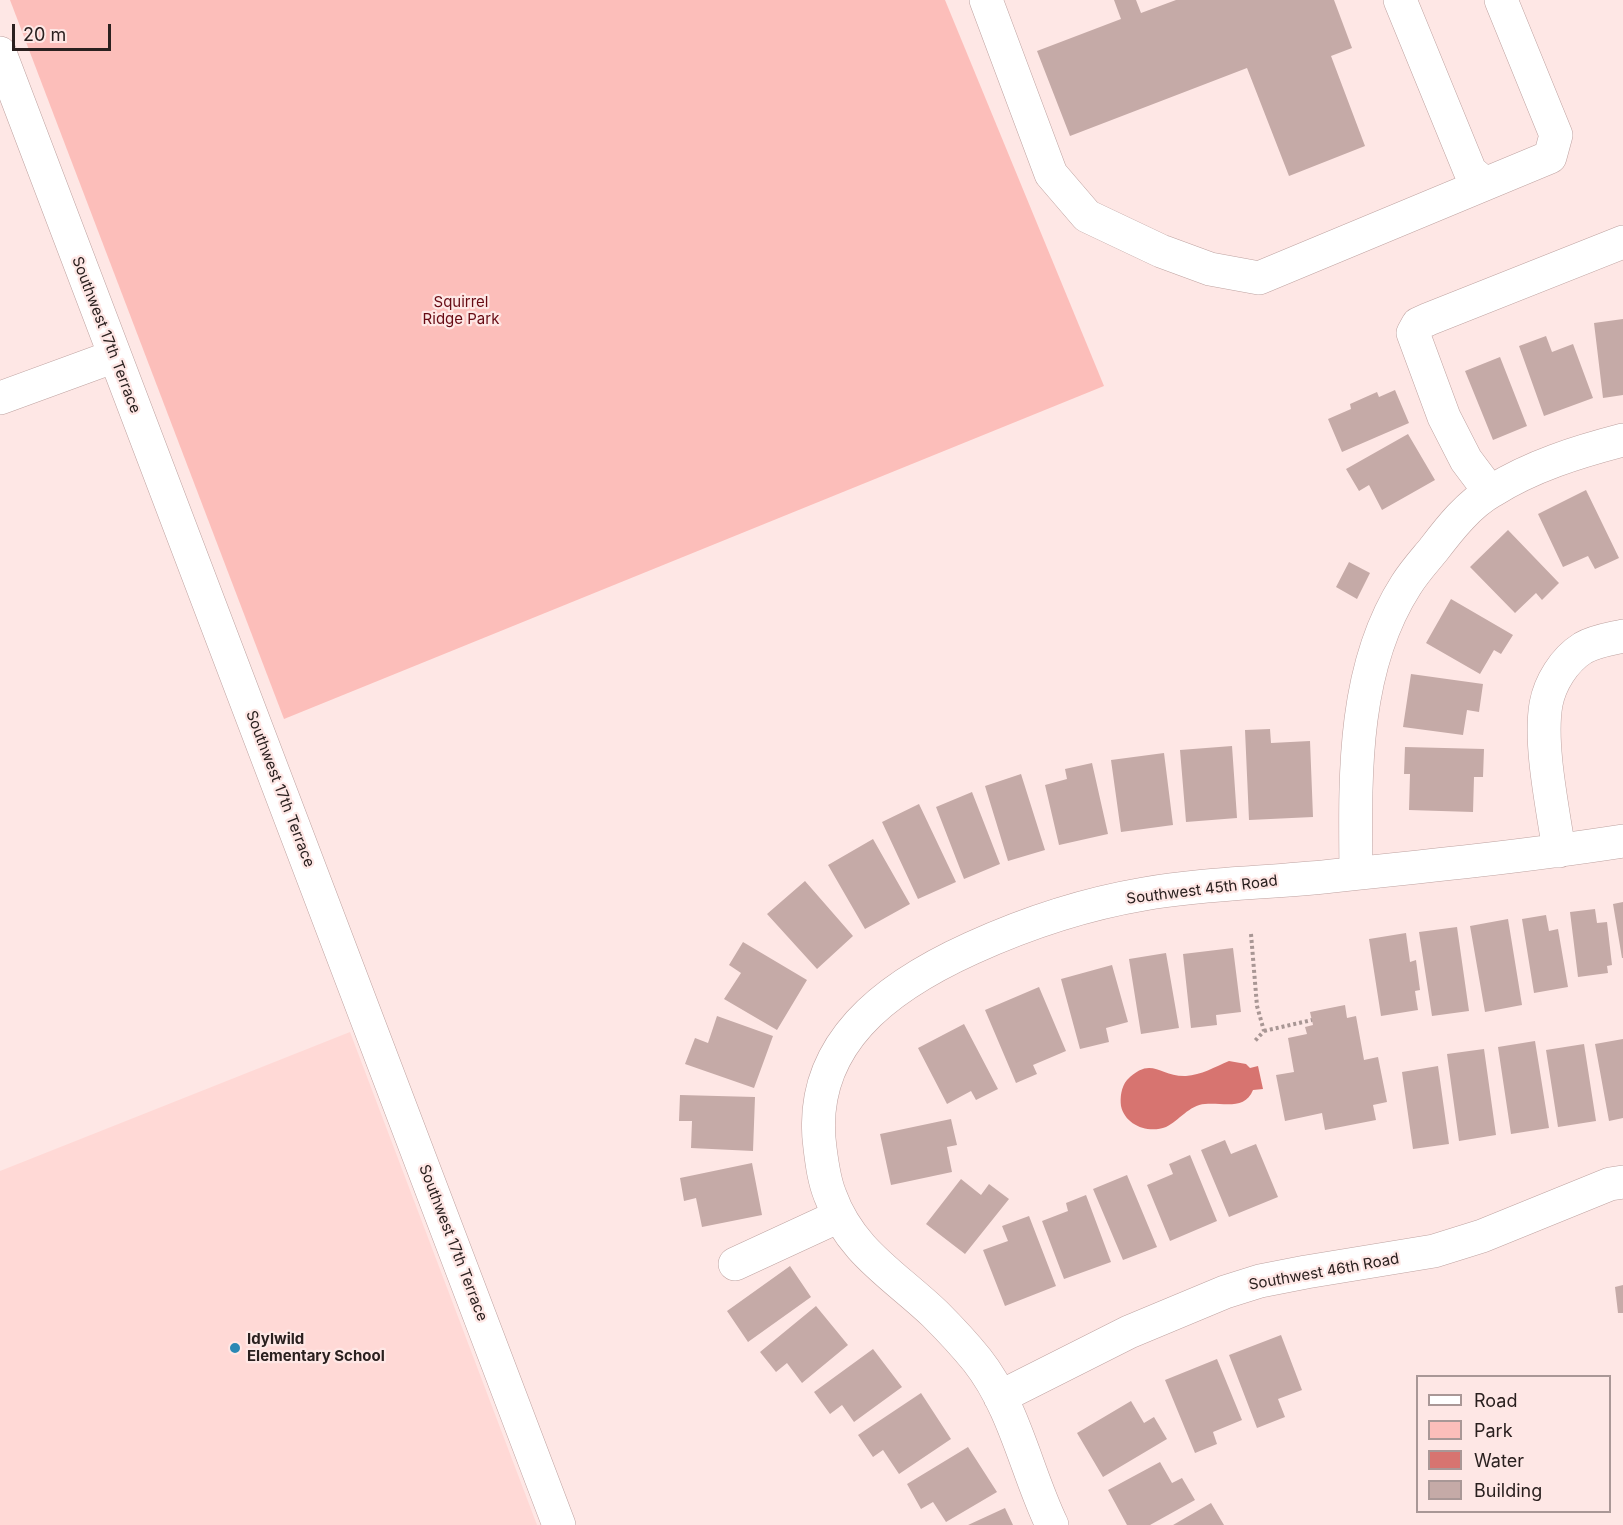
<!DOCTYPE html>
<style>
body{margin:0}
#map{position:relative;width:1623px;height:1525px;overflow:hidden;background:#fee7e5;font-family:Inter,sans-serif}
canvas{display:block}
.legend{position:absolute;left:1416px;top:1375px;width:195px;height:138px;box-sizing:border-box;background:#fee7e5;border:2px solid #a99796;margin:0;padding:8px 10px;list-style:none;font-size:18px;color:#2a201f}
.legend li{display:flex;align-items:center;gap:12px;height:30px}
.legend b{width:30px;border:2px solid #a99796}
.scale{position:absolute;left:12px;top:24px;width:99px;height:27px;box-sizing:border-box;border:3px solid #2a201f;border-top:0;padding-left:8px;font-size:18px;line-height:21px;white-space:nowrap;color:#2a201f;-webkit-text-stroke:4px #fee7e5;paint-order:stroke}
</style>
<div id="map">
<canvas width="1623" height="1525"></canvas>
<ul class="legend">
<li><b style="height:8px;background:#fff"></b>Road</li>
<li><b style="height:16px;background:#fcbeba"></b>Park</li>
<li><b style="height:16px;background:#d77470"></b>Water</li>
<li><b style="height:16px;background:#c5aaa7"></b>Building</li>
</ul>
<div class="scale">20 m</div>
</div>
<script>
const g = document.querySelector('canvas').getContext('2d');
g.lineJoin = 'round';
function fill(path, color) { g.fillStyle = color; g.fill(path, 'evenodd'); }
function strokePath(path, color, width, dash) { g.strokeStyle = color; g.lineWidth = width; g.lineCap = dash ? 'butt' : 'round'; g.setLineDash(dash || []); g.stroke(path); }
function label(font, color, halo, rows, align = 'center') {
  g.font = font + ' Inter,sans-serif'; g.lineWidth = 4.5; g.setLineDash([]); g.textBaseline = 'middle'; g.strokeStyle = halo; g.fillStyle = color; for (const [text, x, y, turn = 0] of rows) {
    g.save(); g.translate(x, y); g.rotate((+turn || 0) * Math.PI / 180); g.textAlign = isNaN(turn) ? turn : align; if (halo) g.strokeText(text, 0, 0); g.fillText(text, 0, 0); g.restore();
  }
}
fill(new Path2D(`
 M350,1032l187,493h-537v-354z`), '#ffd9d6');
fill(new Path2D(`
 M10,0h935l159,386 -820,333z`), '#fcbeba');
fill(new Path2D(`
 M1229,1061l17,3 4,4 8,-2 5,23 -10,1c-8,21 -31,12 -48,14 -16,1 -26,17 -39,23 -18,7 -41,-2 -45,-21 -1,-8 0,-19 6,-26 25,-25 32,-3 59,-4 15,-1 29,-9 43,-15z`), '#d77470');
fill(new Path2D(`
 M1114,0h22l5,13 35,-13h158l18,48 -21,8 34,90 -76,30 -42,-108 -177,68 -33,-85 84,-32z
 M1623,319v76l-20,3 -9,-75z
 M1546,336l6,16 21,-8 20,54 -49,18 -25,-70z
 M1500,357l27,69 -34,14 -28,-69z
 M1395,390l14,33 -67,29 -14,-33 23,-10 -1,-5 27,-12 2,5z
 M1408,434l27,46 -53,30 -13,-25 -10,6 -13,-22z
 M1586,490l33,68 -24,11 -7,-13 -25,11 -25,-53z
 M1508,530l51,53 -17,17 -6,-7 -21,20 -45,-46z
 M1349,562l21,11 -13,26 -21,-12z
 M1451,599l62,36 -12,19 -7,-4 -14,24 -54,-31z
 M1411,674l72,10 -4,28 -12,-2 -4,25 -60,-8z
 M1270,729l1,14 39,-2 3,76 -64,3 -4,-90z
 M1232,746l5,72 -51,4 -6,-72z
 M1405,747l79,2 -1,28h-9l-1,35 -64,-2 1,-36h-6z
 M1164,753l9,72 -52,7 -10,-72z
 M1092,763l16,71 -49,11 -14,-60 22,-6 -2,-10z
 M1021,774l24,76 -37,11 -23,-75z
 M972,792l28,72 -36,15 -28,-72z
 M919,804l37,78 -38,17 -36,-77z
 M873,839l37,65 -45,25 -37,-64z
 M805,881l48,55 -36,33 -50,-55z
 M1623,902v56h-1l-9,-54z
 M1595,909l2,14 10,-1 5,43 -5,1 1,7 -30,4 -8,-65z
 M1546,915l3,16 9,-2 10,58 -34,6 -12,-74z
 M1508,919l14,86 -37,7 -15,-86z
 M1457,927l12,84 -37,5 -13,-84z
 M1406,933l4,29 6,-2 4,30 -5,1 3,19 -37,6 -12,-77z
 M743,942l64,38 -30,50 -53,-31 17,-26 -12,-8z
 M1233,948l8,64 -25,3 1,10 -26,3 -8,-74z
 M1166,953l13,75 -38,6 -12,-75z
 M1112,965l16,57 -22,6 3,14 -29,7 -19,-70z
 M1039,987l27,64 -33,14 4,9 -21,9 -31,-73z
 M1345,1005l2,13 9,-2 8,44 14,-3 9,45 -14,3 3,15 -51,10 -3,-17 -37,8 -9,-46 18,-3 -6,-34 19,-4 -2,-7 8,-2 -3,-13z
 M717,1016l56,20 -19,52 -69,-24 10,-26 13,5z
 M964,1024l34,65 -22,11 -5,-9 -24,13 -29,-56z
 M1623,1039v79l-14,3 -14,-77z
 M1535,1041l14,87 -38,6 -13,-87z
 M1584,1044l12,77 -38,6 -12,-77z
 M1484,1049l12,86 -37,6 -12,-87z
 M1438,1066l11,78 -36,5 -11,-77z
 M680,1095l75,2 -2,54 -62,-3 1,-27h-13z
 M951,1119l6,26 -10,2 5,25 -61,13 -11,-51z
 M1225,1140l6,14 25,-10 22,53 -49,20 -28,-67z
 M1190,1155l27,66 -47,20 -23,-56 26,-11 -4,-10z
 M752,1163l10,52 -60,12 -6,-29 -12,3 -4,-23z
 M1127,1175l30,72 -34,13 -30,-71z
 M961,1179l20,16 8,-11 20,15 -44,55 -39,-30z
 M1086,1195l25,67 -47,17 -22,-58 26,-10 -2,-8z
 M1029,1216l27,70 -51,20 -22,-56 25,-9 -6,-15z
 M790,1266l21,31 -63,45 -21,-31z
 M1623,1285v28h-5l-3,-26z
 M816,1306l32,39 -46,38 -15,-20 -11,9 -16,-20z
 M1281,1335l21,55 -24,9 7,18 -28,11 -28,-73z
 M873,1349l29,38 -48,35 -12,-17 -12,9 -16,-22z
 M1217,1359l25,61 -29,12 4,12 -22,9 -30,-73z
 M921,1393l30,46 -52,35 -16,-24 -10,7 -15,-22z
 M1131,1401l13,22 10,-6 13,22 -64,38 -26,-44z
 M968,1447l29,45 -51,30 -13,-20 -12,7 -14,-25z
 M1160,1462l12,21 10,-5 13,22 -45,25h-23l-19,-35z
 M1211,1503l13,22h-51z
 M1005,1508l8,17h-45z`), '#c5aaa7');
const minor = new Path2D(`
 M986,0l65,174 36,42 74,35 49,18 49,9 226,-94
 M1400,0l70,171 15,13 65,-27 6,-22 -55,-135
 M0,53l559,1472
 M0,398l115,-42
 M1490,492l-24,-32 -22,-43 -31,-84 5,-9 11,-5 194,-77
 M1559,851c-6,-42 -20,-106 -13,-147 4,-21 18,-44 37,-56 12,-7 27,-9 40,-12
 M1356,873c-1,-96 -4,-204 50,-288 8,-13 19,-25 28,-36 16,-21 35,-45 58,-58 40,-25 85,-39 131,-51
 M735,1264l104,-48
 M1000,1397l129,-65 96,-40 35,-11 46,-9 128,-21 48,-15 128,-52 13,-2
 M1052,1525c-26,-54 -37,-117 -75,-165 -13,-16 -28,-32 -42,-46 -41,-39 -85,-63 -105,-119 -6,-15 -8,-31 -10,-47 -14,-104 68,-162 152,-200 55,-25 113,-44 172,-54 62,-11 126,-11 188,-18 97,-10 194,-20 291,-35`);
strokePath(minor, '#bea2a0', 34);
strokePath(new Path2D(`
 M1251,934l6,72 7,25 -10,11
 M1264,1031l48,-11`), '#a89694', 4, [3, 3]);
strokePath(minor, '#fff', 33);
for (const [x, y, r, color] of [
 [235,1348,6,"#2a88b4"]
]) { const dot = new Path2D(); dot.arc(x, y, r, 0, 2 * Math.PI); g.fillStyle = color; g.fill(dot); strokePath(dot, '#fee7e5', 2); }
label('15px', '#670b14', '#fee7e5', [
 ["Squirrel",461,302],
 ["Ridge Park",461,319]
]);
label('15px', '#2a201f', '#fee7e5', [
 ["Southwest 17th Terrace",106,335,69],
 ["Southwest 17th Terrace",280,789,69],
 ["Southwest 45th Road",1202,890,-7],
 ["Southwest 17th Terrace",453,1243,69],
 ["Southwest 46th Road",1324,1272,-10]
]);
label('bold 15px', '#2a201f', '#fee7e5', [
 ["Idylwild",247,1339],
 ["Elementary School",247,1356]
], 'left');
</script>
